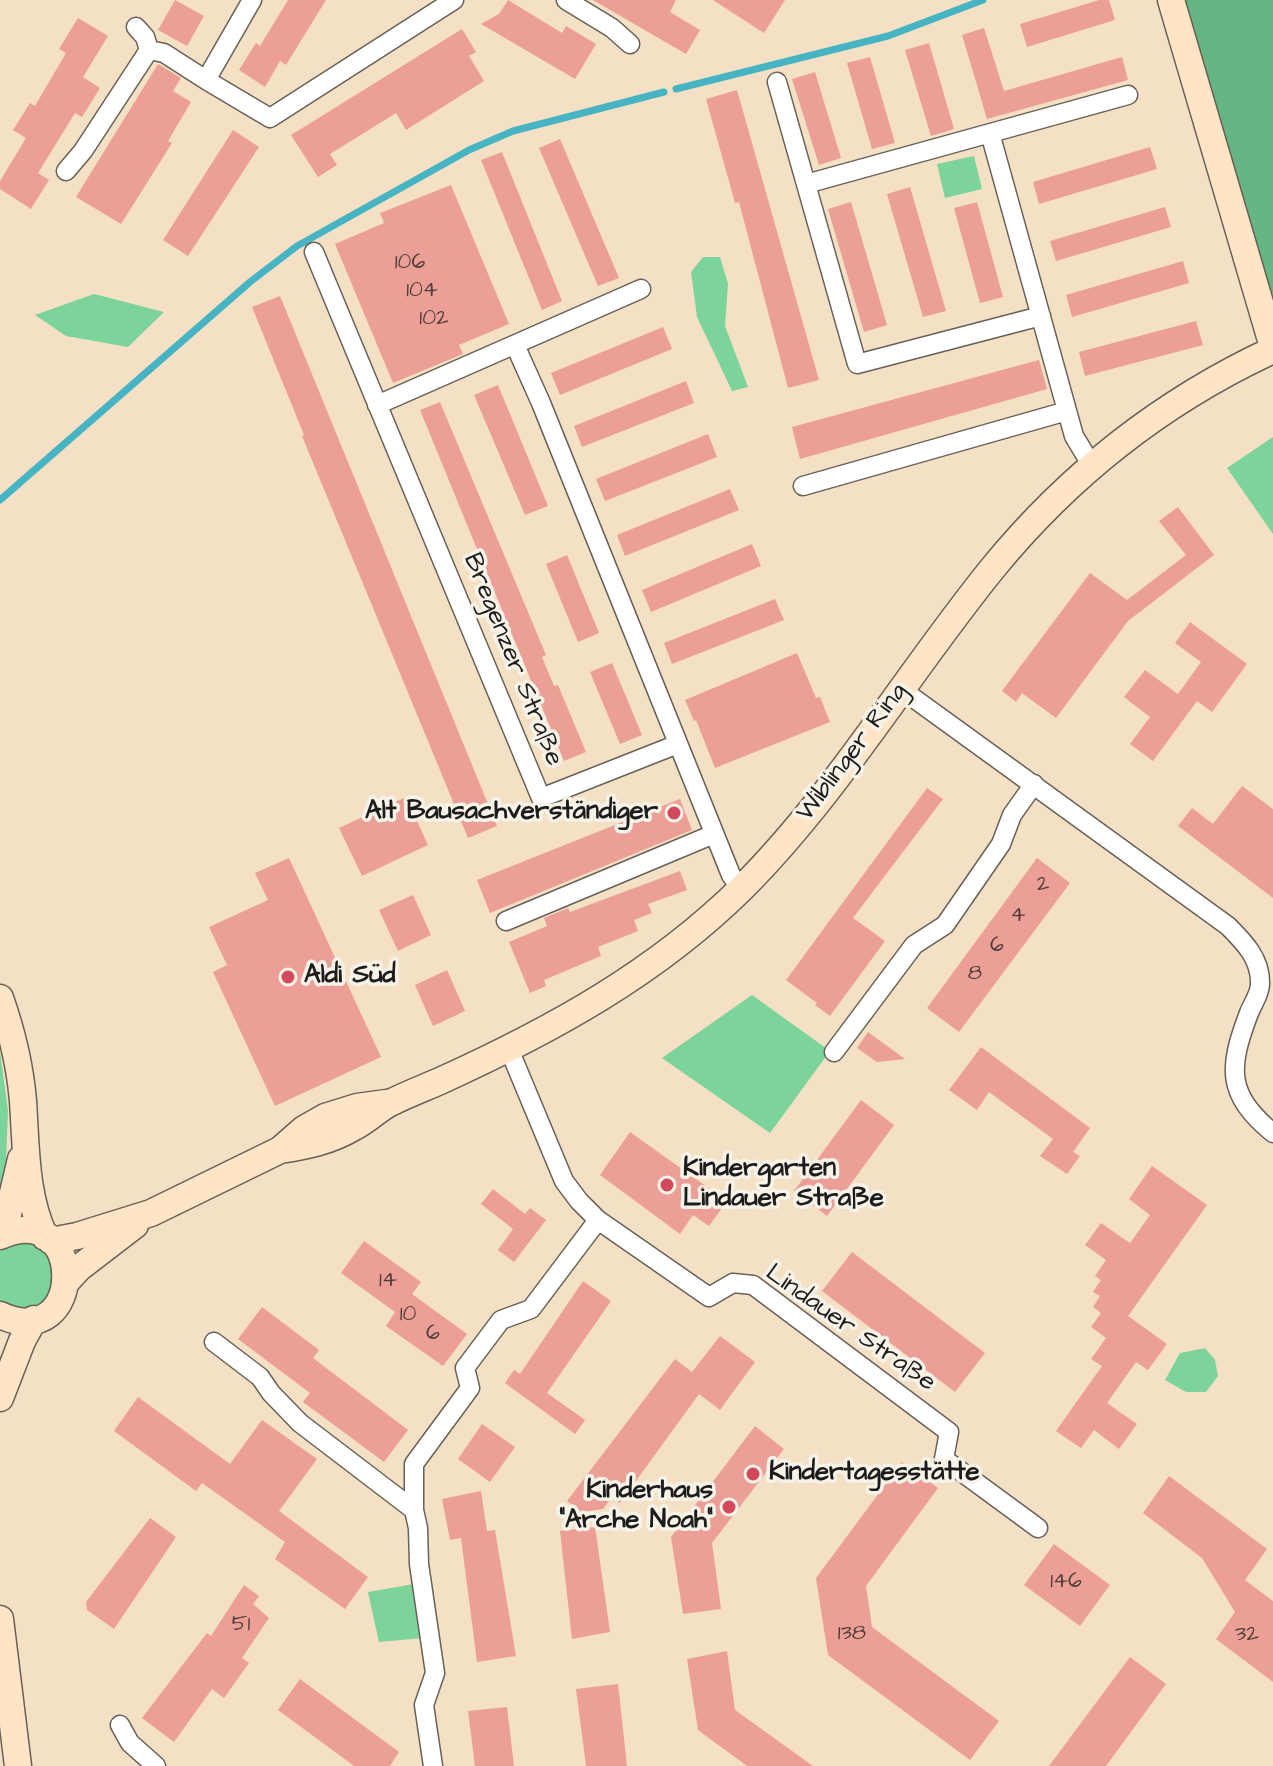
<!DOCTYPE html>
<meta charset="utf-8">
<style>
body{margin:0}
canvas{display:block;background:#f4e0c4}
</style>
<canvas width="1273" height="1766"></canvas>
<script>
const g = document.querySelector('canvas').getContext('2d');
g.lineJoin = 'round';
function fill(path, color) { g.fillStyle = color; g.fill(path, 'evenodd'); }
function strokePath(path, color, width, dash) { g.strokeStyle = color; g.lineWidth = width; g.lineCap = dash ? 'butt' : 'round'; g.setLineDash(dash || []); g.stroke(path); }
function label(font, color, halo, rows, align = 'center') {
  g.font = font + ' "Architects Daughter",sans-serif'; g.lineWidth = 7; g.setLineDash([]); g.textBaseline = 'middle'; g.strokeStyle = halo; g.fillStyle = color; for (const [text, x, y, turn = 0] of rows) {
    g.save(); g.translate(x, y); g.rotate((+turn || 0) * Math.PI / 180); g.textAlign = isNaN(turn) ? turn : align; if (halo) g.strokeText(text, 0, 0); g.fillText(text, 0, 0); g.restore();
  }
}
fill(new Path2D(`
 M974,156l8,33 -37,9 -8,-34z
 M703,257h17l8,27 -3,42 23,61 -16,4 -35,-74 -6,-45z
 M94,294l70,18 -36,35 -62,-11 -31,-21z
 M1273,437v97l-46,-66z
 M752,995l78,56 -60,82 -108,-75z
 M0,1051l8,60 -3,79h-5z
 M22,1242c24,4 29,16 34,38l-10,21 -21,9 -25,-8v-51l12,-7z
 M1205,1348l10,12 3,16 -12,16h-20l-21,-12 15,-27z
 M414,1584l9,54 -44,4 -11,-50z`), '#7cd49a');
fill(new Path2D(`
 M1185,0h88v295l-5,-12z`), '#65b682');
strokePath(new Path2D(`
 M676,89l212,-53 95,-36
 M0,500l250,-218 47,-36 172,-96 44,-19 151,-39`), '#47b4c3', 7);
fill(new Path2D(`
 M175,0l29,16 -17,30 -29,-16z
 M288,0h38l-40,65 -6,-4 -15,26 -26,-17 17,-27 4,3z
 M508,0l54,33 4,-7 30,18 -21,35 -94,-55 18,-10z
 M593,0h83l-6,12 30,18 -14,24z
 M713,0h72l-21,33z
 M1099,0h10l6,20 -88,27 -7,-23z
 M78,18l30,18 -25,41 17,11 -18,29 -7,-4 -37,60 11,7 -18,29 -31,-20v-8l26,-43 -13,-8 17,-27 5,3 31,-53 -7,-4z
 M984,28l20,63 118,-34 6,23 -141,39 -25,-84z
 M462,29l14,23 -7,4 15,25 -78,49 -10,-17 -66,41 7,11 -19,12 -27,-42z
 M929,43l25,86 -23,7 -26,-86z
 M870,57l25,86 -23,6 -25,-86z
 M158,64l23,14 -8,13 18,11 -23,39 4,2 -51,81 -45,-27z
 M815,72l26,86 -22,7 -27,-86z
 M737,90l82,290 -31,8 -49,-186 -4,1 -29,-104z
 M233,130l26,17 -71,109 -25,-16z
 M560,139l59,139 -21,8 -59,-138z
 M1150,147l7,22 -118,35 -6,-22z
 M502,152l60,149 -20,9 -61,-150z
 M451,185l58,139 -50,21 4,9 -70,29 -58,-139 49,-21 -4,-10z
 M910,187l36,124 -23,6 -36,-123z
 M851,202l36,123 -23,7 -36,-123z
 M977,202l26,95 -23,6 -26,-95z
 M1165,207l6,20 -115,34 -6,-20z
 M1183,261l6,22 -117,34 -6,-22z
 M280,296l217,530 -29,12 -166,-402 2,-1 -52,-128z
 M1196,321l7,24 -118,31 -6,-24z
 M663,327l9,22 -112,46 -9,-22z
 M1039,360l8,29 -247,70 -8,-32z
 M686,381l8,22 -112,44 -8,-21z
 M498,385l50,121 -23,9 -51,-120z
 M440,402l106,253 -4,2 12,29 4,-1 28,67 -22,9 -144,-351z
 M708,434l9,23 -112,44 -9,-22z
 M730,489l9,21 -114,46 -8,-21z
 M1178,507l36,48 -86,66 -72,97 -34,-25 -6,9 -14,-11 88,-118 37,27 59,-45 -27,-34z
 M752,544l9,22 -110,46 -9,-22z
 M567,555l32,78 -21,9 -32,-78z
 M775,599l9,21 -112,44 -8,-21z
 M1190,622l57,42 -35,48 -15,-11 -44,60 -23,-17 20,-27 -26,-20 21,-27 33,24 23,-32 -26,-19z
 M797,653l19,45 4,-1 10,25 -115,46 -19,-48 -2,1 -9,-21z
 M612,663l30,72 -22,9 -30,-72z
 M1242,786l31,23v89l-95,-72 14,-18 21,16z
 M927,788l16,11 -90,119 32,23 -55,75 -15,-11 2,-2 -31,-23z
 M406,797l22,48 -66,31 -23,-48z
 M680,799l12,31 -202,83 -13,-33z
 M289,858l92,199 -106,49 -62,-134 14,-7 -18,-38 59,-27 -13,-27z
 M1037,858l33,25 -111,149 -32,-24z
 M680,871l7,19 -39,14 4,9 -18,7 4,11 -40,16 3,9 -57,24 2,6 -16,7 -21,-51 38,-16 -3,-8 24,-10 2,4z
 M413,895l18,40 -33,16 -19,-41z
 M447,970l18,41 -32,15 -18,-41z
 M868,1032l37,27 -28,3 -20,-14z
 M981,1047l109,81 -17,24 7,4 -13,18 -27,-18 13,-17 -64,-47 -12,18 -28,-20z
 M861,1100l33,25 -67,91 -33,-25z
 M630,1132l97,69 -18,25 -16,-11 -13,19 -80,-59z
 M1152,1166l55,39 -79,111 39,28 -19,26 -12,-8 -29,41 30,21 -18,25 -25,-19 -13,18 -25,-17 46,-65 -11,-7 15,-21 -15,-11 10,-14 -8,-6 7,-11 -7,-4 8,-12 -6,-4 11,-16 -21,-15 16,-22 29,20 20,-28 -21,-16z
 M493,1189l32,25 5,-6 16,12 -32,42 -16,-12 15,-21 -32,-25z
 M364,1241l57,41 -9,12 55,40 -24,32 -57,-40 9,-14 -54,-39z
 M852,1252l133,101 -30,39 -133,-101z
 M583,1281l28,20 -64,92 38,27 -10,14 -70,-51 9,-13 6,4z
 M262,1307l57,43 -6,8 95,72 -24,32 -81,-60 7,-9 -72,-54z
 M720,1336l35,26 -35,48 -21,-16 -79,109 -8,-6 -9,12 -22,3 -14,-11 108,-142 17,13z
 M138,1397l92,67 32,-44 55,39 -38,52 89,66 -23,32 -70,-50 10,-17 -83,-59 -6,8 -82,-60z
 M482,1424l33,23 -25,35 -32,-23z
 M755,1426l29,23 -72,94 9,66 -38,5 -12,-77z
 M902,1462l36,26 -72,98 6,41 127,94 -29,39 -142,-105 -12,-77z
 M1169,1476l98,73 -22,31 28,21v81l-57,-43 19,-27 -33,-54 -59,-45z
 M481,1491l6,40 8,-1 21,126 -39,6 -16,-124 -11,2 -8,-41z
 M150,1518l26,19 -62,92 -27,-19 -1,-8z
 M595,1527l15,105 -38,7 -12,-108z
 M1054,1544l56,41 -30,41 -56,-41z
 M244,1585l15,11 -6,8 16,14 -27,40 7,5 -25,35 -12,-9 -38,53 -32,-24 65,-85 4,3z
 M727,1651l8,59 78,56h-66l-49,-36 -11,-71z
 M1130,1657l36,27 -60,82h-57z
 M300,1679l99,73 -9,14h-36l-76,-56z
 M618,1684l9,82h-41l-10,-77z
 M507,1707l7,59h-39l-7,-55z`), '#ec9f96');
const street = new Path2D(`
 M252,0l-46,80 64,38 184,-118
 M566,0l46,28 18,16
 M136,27l9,10 4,13
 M777,82l80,282 184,-48
 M990,133l84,303 18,30
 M66,171l17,-20 66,-101 15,3 42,27
 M806,184l322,-89
 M314,252l227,546 137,-54
 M515,345l26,58 190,472 10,14
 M377,405l264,-116
 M803,486l264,-75
 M901,689l327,237c16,16 33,33 32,58 0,10 -7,19 -11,29 -21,55 -23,81 24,120
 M506,921l208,-87
 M509,1049l55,132 15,20 19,19 111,77 24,-14 20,2 196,147 -5,27 94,69
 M834,1052l80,-107 31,-20 56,-81 11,-29 22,-31
 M214,1342l46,35 11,16 29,30 114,87
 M120,1725l10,18 26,23
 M433,1766l-9,-61 11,-32 -16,-109 -1,-36 -4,-18v-46l56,-76 -5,-20 36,-48 30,-11 67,-89`);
const secondary = new Path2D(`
 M1171,0l102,347
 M0,998c12,34 20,67 23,103 3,44 2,96 22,136
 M280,1150c26,-4 51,-9 74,-23 14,-7 25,-19 38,-25 16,-8 32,-14 48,-21 110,-50 215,-107 302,-193 95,-95 165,-214 250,-319 76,-93 171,-168 281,-219
 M3,1235l18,-76
 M0,1236c87,-39 87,119 0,79
 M51,1241l26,-5 74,-23 129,-63 24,-21 21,-12 32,-10 29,-4
 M67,1281l12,-13 56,-43
 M0,1398l22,-57 12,-22
 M0,1619l18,147`);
strokePath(street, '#686157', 21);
strokePath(secondary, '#686157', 29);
strokePath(street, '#fff', 18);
strokePath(secondary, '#ffe4c6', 26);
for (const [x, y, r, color] of [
 [674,813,8,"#d1495b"],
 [288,977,8,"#d1495b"],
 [667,1185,8,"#d1495b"],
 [753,1474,8,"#d1495b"],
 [729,1507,8,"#d1495b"]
]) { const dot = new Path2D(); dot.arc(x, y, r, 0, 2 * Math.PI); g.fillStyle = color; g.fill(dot); strokePath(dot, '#f7f3e8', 3); }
label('22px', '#503d3a', null, [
 ["106",410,263],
 ["104",422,291],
 ["102",434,319],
 ["2",1043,885],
 ["4",1018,916],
 ["6",997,946],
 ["8",975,974],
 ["14",388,1281],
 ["10",408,1315],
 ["6",433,1334],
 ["146",1066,1582],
 ["51",241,1625],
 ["138",852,1634],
 ["32",1247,1635]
]);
label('26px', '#1c1c1c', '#f7f3e8', [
 ["Bregenzer Straße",512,660,68],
 ["Wiblinger Ring",853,753,-53],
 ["Lindauer Straße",850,1329,35]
]);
label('bold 26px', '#1c1c1c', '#f7f3e8', [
 ["Alt Bausachverständiger",658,813,"right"],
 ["Aldi Süd",304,977],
 ["Kindergarten",683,1170],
 ["Lindauer Straße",683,1200],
 ["Kindertagesstätte",769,1474],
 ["Kinderhaus",713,1492,"right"],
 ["\"Arche Noah\"",713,1522,"right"]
], 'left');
</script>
